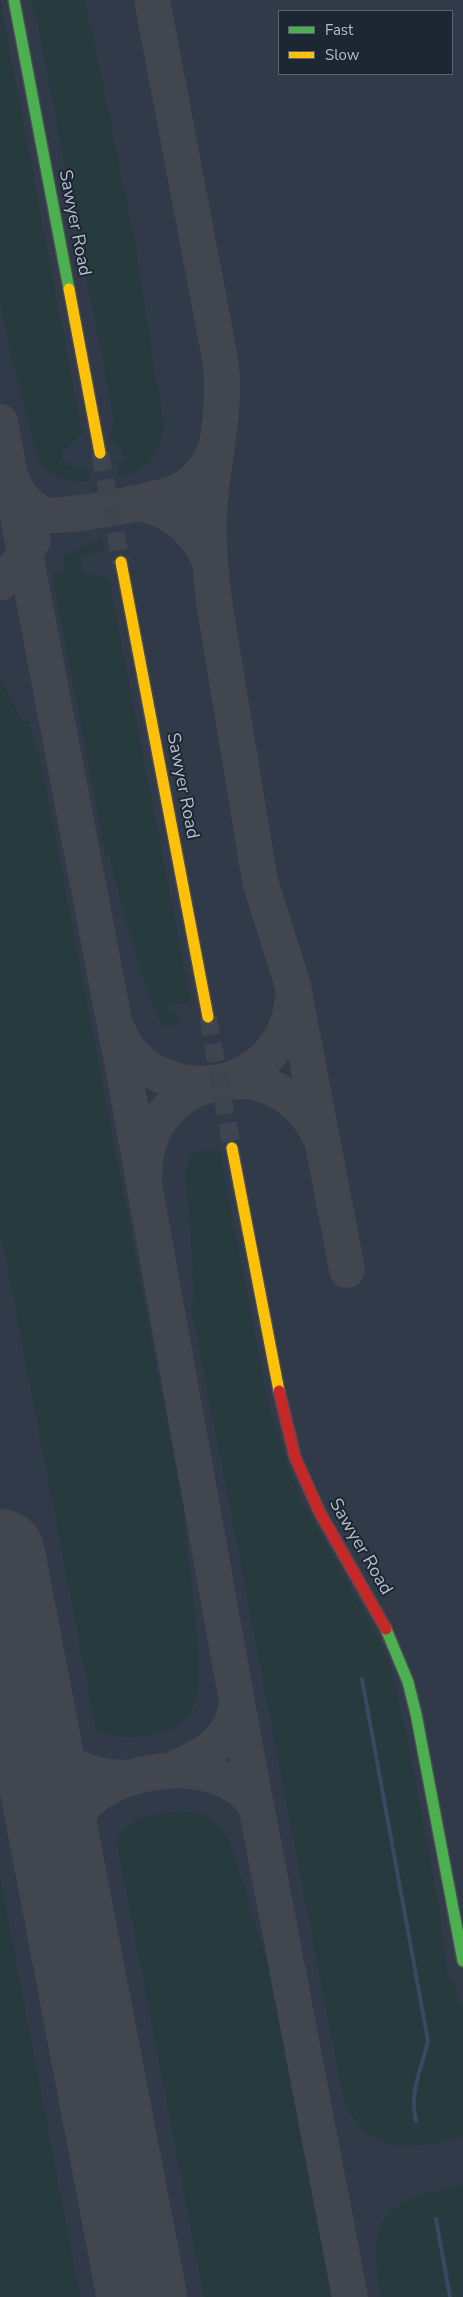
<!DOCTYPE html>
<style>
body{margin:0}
#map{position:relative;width:463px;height:2297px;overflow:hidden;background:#2a3038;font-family:"Nunito Sans",sans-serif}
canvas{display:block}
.legend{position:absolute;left:278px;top:10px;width:175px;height:65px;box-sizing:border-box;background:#1d2633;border:1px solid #59626f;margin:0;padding:6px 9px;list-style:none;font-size:15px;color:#b4bcc9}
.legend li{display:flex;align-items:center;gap:10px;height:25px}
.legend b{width:25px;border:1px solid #59626f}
</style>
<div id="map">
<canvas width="463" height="2297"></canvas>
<ul class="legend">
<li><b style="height:6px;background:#4caf50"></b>Fast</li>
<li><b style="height:6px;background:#ffc107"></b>Slow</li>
</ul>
</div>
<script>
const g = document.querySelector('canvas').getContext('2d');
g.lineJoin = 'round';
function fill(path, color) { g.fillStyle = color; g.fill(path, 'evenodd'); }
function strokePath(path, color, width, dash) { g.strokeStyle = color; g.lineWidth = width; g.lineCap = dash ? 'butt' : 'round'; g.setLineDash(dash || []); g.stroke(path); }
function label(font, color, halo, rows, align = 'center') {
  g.font = font + ' "Nunito Sans",sans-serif'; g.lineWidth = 4; g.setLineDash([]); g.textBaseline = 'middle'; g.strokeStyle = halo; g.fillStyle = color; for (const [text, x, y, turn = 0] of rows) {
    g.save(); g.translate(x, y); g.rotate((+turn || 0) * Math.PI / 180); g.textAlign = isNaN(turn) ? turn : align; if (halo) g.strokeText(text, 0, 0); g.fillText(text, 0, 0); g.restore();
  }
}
fill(new Path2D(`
 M0,0h463v2297h-463zM279,11h173v63h-173z`), '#313a48');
fill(new Path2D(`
 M0,0l82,433 -22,22c4,12 17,14 29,13l2,14c-23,1 -42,-4 -54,-25l-28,-110 -9,-47z
 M30,0h54l14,59 36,179 30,190c-5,27 -18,42 -44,50l-3,-16 10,-4 -18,-20 5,-18 -76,-394z
 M101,538l3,12 -23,8 2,15 26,6 82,424 -25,3 1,4 15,9 1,4 -18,4c-15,-12 -50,-145 -55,-171h-4l-54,-283 14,-4 -2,-13z
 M0,677l22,45 7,-1 13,47 144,752 -2,1c4,34 23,160 10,185 -9,18 -28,27 -47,29 -21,2 -32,4 -51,-6l-96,-500z
 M219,1148l52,269h3l11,41 18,46 76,134 12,30 19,84 29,157 9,69 7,6 8,28v126c-55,9 -96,22 -120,-41l-152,-792 4,-3 -9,-128 3,-19z
 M177,1811c24,0 39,8 52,28l40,129 5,32 3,-1 58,298h-131l-88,-460 22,-19z
 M0,1877l80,420h-80z
 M463,2185v112h-82c-15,-82 3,-97 82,-112z`), '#273a3e');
strokePath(new Path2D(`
 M362,1679l66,362c-7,30 -19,50 -12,80
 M436,2219l14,78`), '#384963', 4);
strokePath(new Path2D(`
 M152,0l69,364c4,43 -4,76 -9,118 -6,39 -3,80 2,119l46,280 33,105 54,284
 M0,422l128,672 119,664 103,539
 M11,478c6,15 15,29 32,36 18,6 120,-14 139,-24 16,-10 27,-23 33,-41
 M133,503c36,2 63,27 77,58
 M0,583l17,-18 16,-25
 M118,1031c14,34 47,52 82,53 18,0 35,-5 53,-2 29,5 54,27 66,53
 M145,1168c0,-32 19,-63 48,-77 14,-7 29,-8 43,-14 34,-13 54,-44 57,-79
 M0,1728c23,-6 25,-27 24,-46
 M0,1729l13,1 6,3c40,26 62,46 112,45
 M169,1771c33,-14 60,-27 68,-65
 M64,1889c-2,-29 -2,-56 17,-80 36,-45 142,-56 175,-3`), '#42464e', 36);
strokePath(new Path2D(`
 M0,1554l142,743`), '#42464e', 90);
strokePath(new Path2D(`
 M100,453l21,109
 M208,1017l24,131`), '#3f454e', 18, [18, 9]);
const fast = new Path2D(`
 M14,0l55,289
 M386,1629l22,53 8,32 47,247`);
const slow = new Path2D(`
 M69,289l31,164
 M121,562l87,455
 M232,1148l47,243`);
const jam = new Path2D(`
 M279,1391l16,66 25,56 66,116`);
strokePath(fast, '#484c53', 14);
strokePath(slow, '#484c53', 14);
strokePath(jam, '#484c53', 14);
strokePath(fast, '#4caf50', 11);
strokePath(slow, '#ffc107', 11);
strokePath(jam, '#c62828', 11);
label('18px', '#b4bcc9', '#1d2633', [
 ["Sawyer Road",74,223,79],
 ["Sawyer Road",182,786,79],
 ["Sawyer Road",360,1547,60]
]);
</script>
